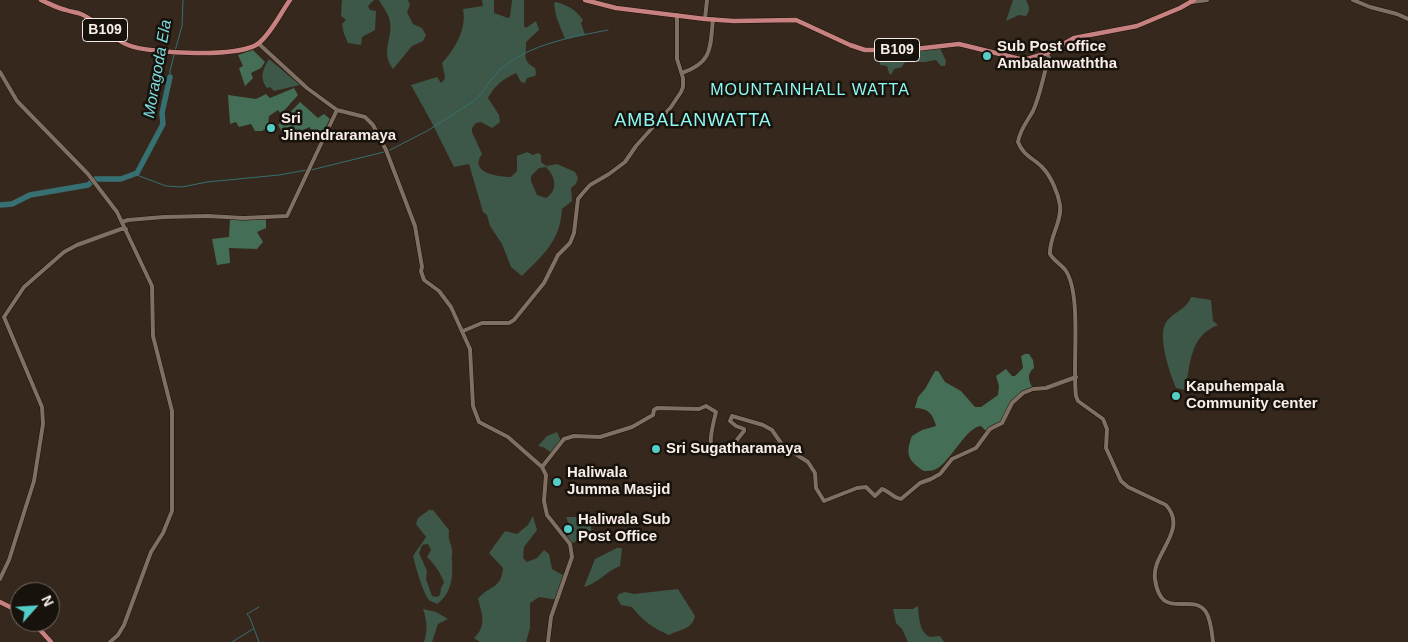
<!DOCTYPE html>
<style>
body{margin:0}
#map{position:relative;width:1408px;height:642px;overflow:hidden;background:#36281c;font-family:Arial,sans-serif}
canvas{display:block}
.north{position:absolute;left:10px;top:582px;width:50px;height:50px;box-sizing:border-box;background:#18120d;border:1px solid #726a64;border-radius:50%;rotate:64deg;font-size:14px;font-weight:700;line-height:20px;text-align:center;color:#f8eee7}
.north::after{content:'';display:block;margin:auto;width:18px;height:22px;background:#54cdc7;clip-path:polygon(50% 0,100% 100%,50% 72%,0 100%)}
</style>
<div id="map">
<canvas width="1408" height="642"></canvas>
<div class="north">N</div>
</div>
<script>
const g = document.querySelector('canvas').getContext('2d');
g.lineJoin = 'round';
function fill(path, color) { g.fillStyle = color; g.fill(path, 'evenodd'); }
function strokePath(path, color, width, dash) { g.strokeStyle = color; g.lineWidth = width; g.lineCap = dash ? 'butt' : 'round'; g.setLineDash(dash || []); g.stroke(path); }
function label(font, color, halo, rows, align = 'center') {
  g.font = font + ' Arial,sans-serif'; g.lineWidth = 5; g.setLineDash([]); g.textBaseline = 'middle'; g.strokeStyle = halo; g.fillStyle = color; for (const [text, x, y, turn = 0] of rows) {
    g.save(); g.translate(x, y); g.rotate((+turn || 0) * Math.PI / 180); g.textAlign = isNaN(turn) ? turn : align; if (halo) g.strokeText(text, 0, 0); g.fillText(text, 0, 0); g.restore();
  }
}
fill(new Path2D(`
 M342,0h32l-6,6 2,4 6,1 -1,19 -13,7 -1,8 -13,-2 -4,-9 -2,-10 4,-4 -5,-4z
 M379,0h29l2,5 -3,7 6,12 9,4 4,7 -3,6 -11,5 -19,23c-13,-18 0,-30 -3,-47 -1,-8 -7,-15 -11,-22z
 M482,0h12v13l14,5 2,-1 2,-17h12v26l2,2 10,-7 3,9 -13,12c1,13 -5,18 9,26l1,5 -1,3 -8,2 -2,5 -4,-1 -5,-9c-14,7 -21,12 -28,25l11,17 1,7 -8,6 -11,-6 -5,1 -4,5v4l10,22c-14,19 17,23 29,23l6,-6v-15l10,-4 6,3 5,-2 3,2v7l5,4 11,-2 18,8 3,6 -2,6 -5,4 1,13 -10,8c-2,32 -18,45 -40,67l-11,-9 -9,-23 -12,-18 -3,-11 -4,-3 -14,-48 -15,3 -22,-44 -21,-38 26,-8 4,6 3,-3 1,-3 -3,-14c13,-14 25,-34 21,-54l20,-3zM546,167c9,9 13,23 0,31l-9,-3 -6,-14v-5l8,-8z
 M1013,0h13c3,6 5,10 0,16l-7,-1 -13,6z
 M556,2c12,3 20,8 27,18l-2,3 4,12 -20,4 -9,-23 -2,-13z
 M939,46l7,15 -1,5h-4l-5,-6 -11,2h-18l-3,1 -2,4 -8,2 -3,6 -2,-2 -2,-7 -7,-1v-14z
 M269,59l31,26 -26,6 -4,-4 -3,1c-8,-11 -4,-19 2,-29z
 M1191,297l20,3 2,21 5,4c-29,11 -27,39 -33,65l-9,-2c-6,-15 -20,-53 -9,-67 8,-10 19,-11 24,-24z
 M557,432l4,9 -9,12 -9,-6 -5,-1 9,-10z
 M429,510h4l16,20c-1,11 1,10 3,19 1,4 -1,8 0,12 1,16 0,32 -15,43 -2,-1 -7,-3 -8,-4 -6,-7 -14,-35 -16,-44l13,-19 -10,-13 2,-6zM428,544l3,6 -4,7c7,6 15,18 17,26l-3,5 -1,7 -3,2 -5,-1 -6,-17 1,-8 -8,-18 3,-8z
 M533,516l4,14 -13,17 -1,11 4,4 10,-4 7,-8 5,4 3,15 14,8 -8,23 -19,-3 -9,6v25l-4,14h-46l-6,-4c13,-12 8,-24 4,-39 11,-14 23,-9 25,-31l-14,-15 16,-22 12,3 11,-9z
 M566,517h10l15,9 1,12h-9l-13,6 -4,-6 5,-8z
 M617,548h5l-2,18c-13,5 -22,17 -36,21l11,-28z
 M678,589l17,27c-3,14 -15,13 -26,19 -16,-7 -26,-14 -37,-28l-11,-2 -4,-7 2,-4 6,-2 9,2z
 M918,606c1,11 1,26 12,31l10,-1 4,6h-36l-6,-13 -6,-6 -3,-14h20z
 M423,609l13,3 12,7 -10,5 -6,18h-8c4,-13 3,-20 -1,-33z`), '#3d5848');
fill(new Path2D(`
 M253,50l12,12 -4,6 -10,5 2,5 -8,8 -6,-18 4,-2 -5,-11z
 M294,88l4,7 -17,19 -3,-4 -9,6 -1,11 -6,4h-7l-4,-7 -12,3 -3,-5 -6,2 -2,-29 28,4 10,-5 4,4z
 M300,102l18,16 6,-4 6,5 -11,21 -6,-4 -3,-9 -15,6 -9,6 -8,-14z
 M266,219v9l-9,4 6,10 -6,7 -28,-1 1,15 -13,2 -5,-26 17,-2 1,-17z
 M1025,354h4l4,6 1,8c-8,6 -5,13 -1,21 -20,4 -21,24 -32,34 -4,4 -9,6 -14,9l-6,-6c-15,1 -30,35 -45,43 -4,2 -8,2 -12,2 -16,-10 -19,-17 -12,-35l10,-6 14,-4c-3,-12 -8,-18 -21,-18l3,-11 7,-8 10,-18h3l7,11 16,9 14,16h6l17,-12 1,-9 -3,-10 10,-7 6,7h3l8,-8 -2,-12z`), '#446e56');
strokePath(new Path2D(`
 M175,51l7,-25 1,-26
 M170,77v-6l4,-16
 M388,151l39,-20 47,-30c11,-10 16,-23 28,-33 28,-24 70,-31 106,-38
 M311,170l73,-18
 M134,174l32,12 16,1 25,-5 72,-7 28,-5
 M259,607l-12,7 3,4 9,24
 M232,642l21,-13`), '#367072', 1);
strokePath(new Path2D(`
 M0,205l12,-1 18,-9 58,-10 7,-6h26l16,-6 26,-49 -1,-11 8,-36`), '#367072', 5.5);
const secondary = new Path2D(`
 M1353,0l17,7 27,7 11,5
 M1192,2l15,-2
 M705,19l2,-19
 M259,44l48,44 30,22 28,7 8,8 13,25 29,76 7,41 -1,4 3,9 15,11 12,16 19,42 3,57 6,16 29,15 34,30 4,8 -2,26 3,14 23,29 2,13 -21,60 -3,25
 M1047,53l2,5c-6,17 -8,36 -16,53 -6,11 -13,18 -15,31 5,13 15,16 24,25 9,9 16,26 18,38 2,18 -11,32 -10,49 4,7 12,11 16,17 16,25 6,94 10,125l2,5 25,18 4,10 -1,19 15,33 7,6 38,18c23,25 -15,49 -11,74 6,44 37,12 51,33 5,8 6,21 7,30
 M0,72l17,29 71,73 29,38 35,74 1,50 19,75v100l-9,22 -12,19 -27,73 -6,10 -8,7
 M682,73c31,-11 28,-25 31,-54
 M122,222l6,-2 36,-3 44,-1 35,2 44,-2 50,-106
 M463,331l19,-8h27l5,-3 30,-37 14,-28 12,-12 4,-10 4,-34 4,-5 8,-9 19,-11 16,-12 11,-16 35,-39 10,-15 2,-5v-9l-6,-19v-44
 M542,467l22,-28 10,-3 26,1 32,-10 21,-12 1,-5 3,-2 42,1 7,-3 10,6c-3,13 -9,32 -2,44l22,-15 8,-10v-2l-8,-3 -6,-5 2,-5 31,9 9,5 11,16 25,16 7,11 1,15 8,13 33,-13 9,-1 9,9 7,-7c7,2 11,9 19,10l19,-16 11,-4 9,-5 12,-15 24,-11 14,-19 12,-6 10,-20 11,-10 10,-4 13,-1 30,-11
 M0,579l9,-19 25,-79 9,-57 -1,-17 -38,-90 20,-30 40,-35 13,-7 44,-16h5`);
const primary = new Path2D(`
 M41,0c9,4 16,8 25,10 5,2 10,2 15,4 17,7 29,24 47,31 21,9 114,13 131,-2 13,-11 21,-29 31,-43
 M585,0l31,8 89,11 29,2 62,-1 54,25 15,5h41l53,-6 65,16 23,-7 27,-15 63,-12 43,-18 14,-8
 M0,602l20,10
 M33,622l18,20`);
strokePath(secondary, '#1d1006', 5);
strokePath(primary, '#1d1006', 5.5);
strokePath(secondary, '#807063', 4);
strokePath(primary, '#c78180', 4.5);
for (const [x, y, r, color] of [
 [987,56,5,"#54cdc7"],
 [271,128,5,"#54cdc7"],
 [1176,396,5,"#54cdc7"],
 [656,449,5,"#54cdc7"],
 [557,482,5,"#54cdc7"],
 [568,529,5,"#54cdc7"]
]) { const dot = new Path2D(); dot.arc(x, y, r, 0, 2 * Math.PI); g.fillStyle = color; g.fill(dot); strokePath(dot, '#18120d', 2); }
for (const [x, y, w] of [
 [105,30,45],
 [897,50,45]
]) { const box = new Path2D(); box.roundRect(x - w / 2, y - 11.5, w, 23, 4); g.fillStyle = '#18120d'; g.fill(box); strokePath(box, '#f8eee7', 1); }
label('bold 14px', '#f8eee7', null, [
 ["B109",105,30],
 ["B109",897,50]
]);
label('bold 15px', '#f8eee7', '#18120d', [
 ["Sub Post office",997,47],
 ["Ambalanwaththa",997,64],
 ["Sri",281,119],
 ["Jinendraramaya",281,136],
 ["Kapuhempala",1186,387],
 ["Community center",1186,404],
 ["Sri Sugatharamaya",666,449],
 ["Haliwala",567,473],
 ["Jumma Masjid",567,490],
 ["Haliwala Sub",578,520],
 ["Post Office",578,537]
], 'left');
label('italic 16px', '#7cdbde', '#18120d', [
 ["Moragoda Ela",158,69,-80]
]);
g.letterSpacing = '1px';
label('16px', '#8ef9f3', '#18120d', [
 ["MOUNTAINHALL WATTA",810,91]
]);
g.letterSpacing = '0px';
g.letterSpacing = '1px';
label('18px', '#8ef9f3', '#18120d', [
 ["AMBALANWATTA",693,121]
]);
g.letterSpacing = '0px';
</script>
